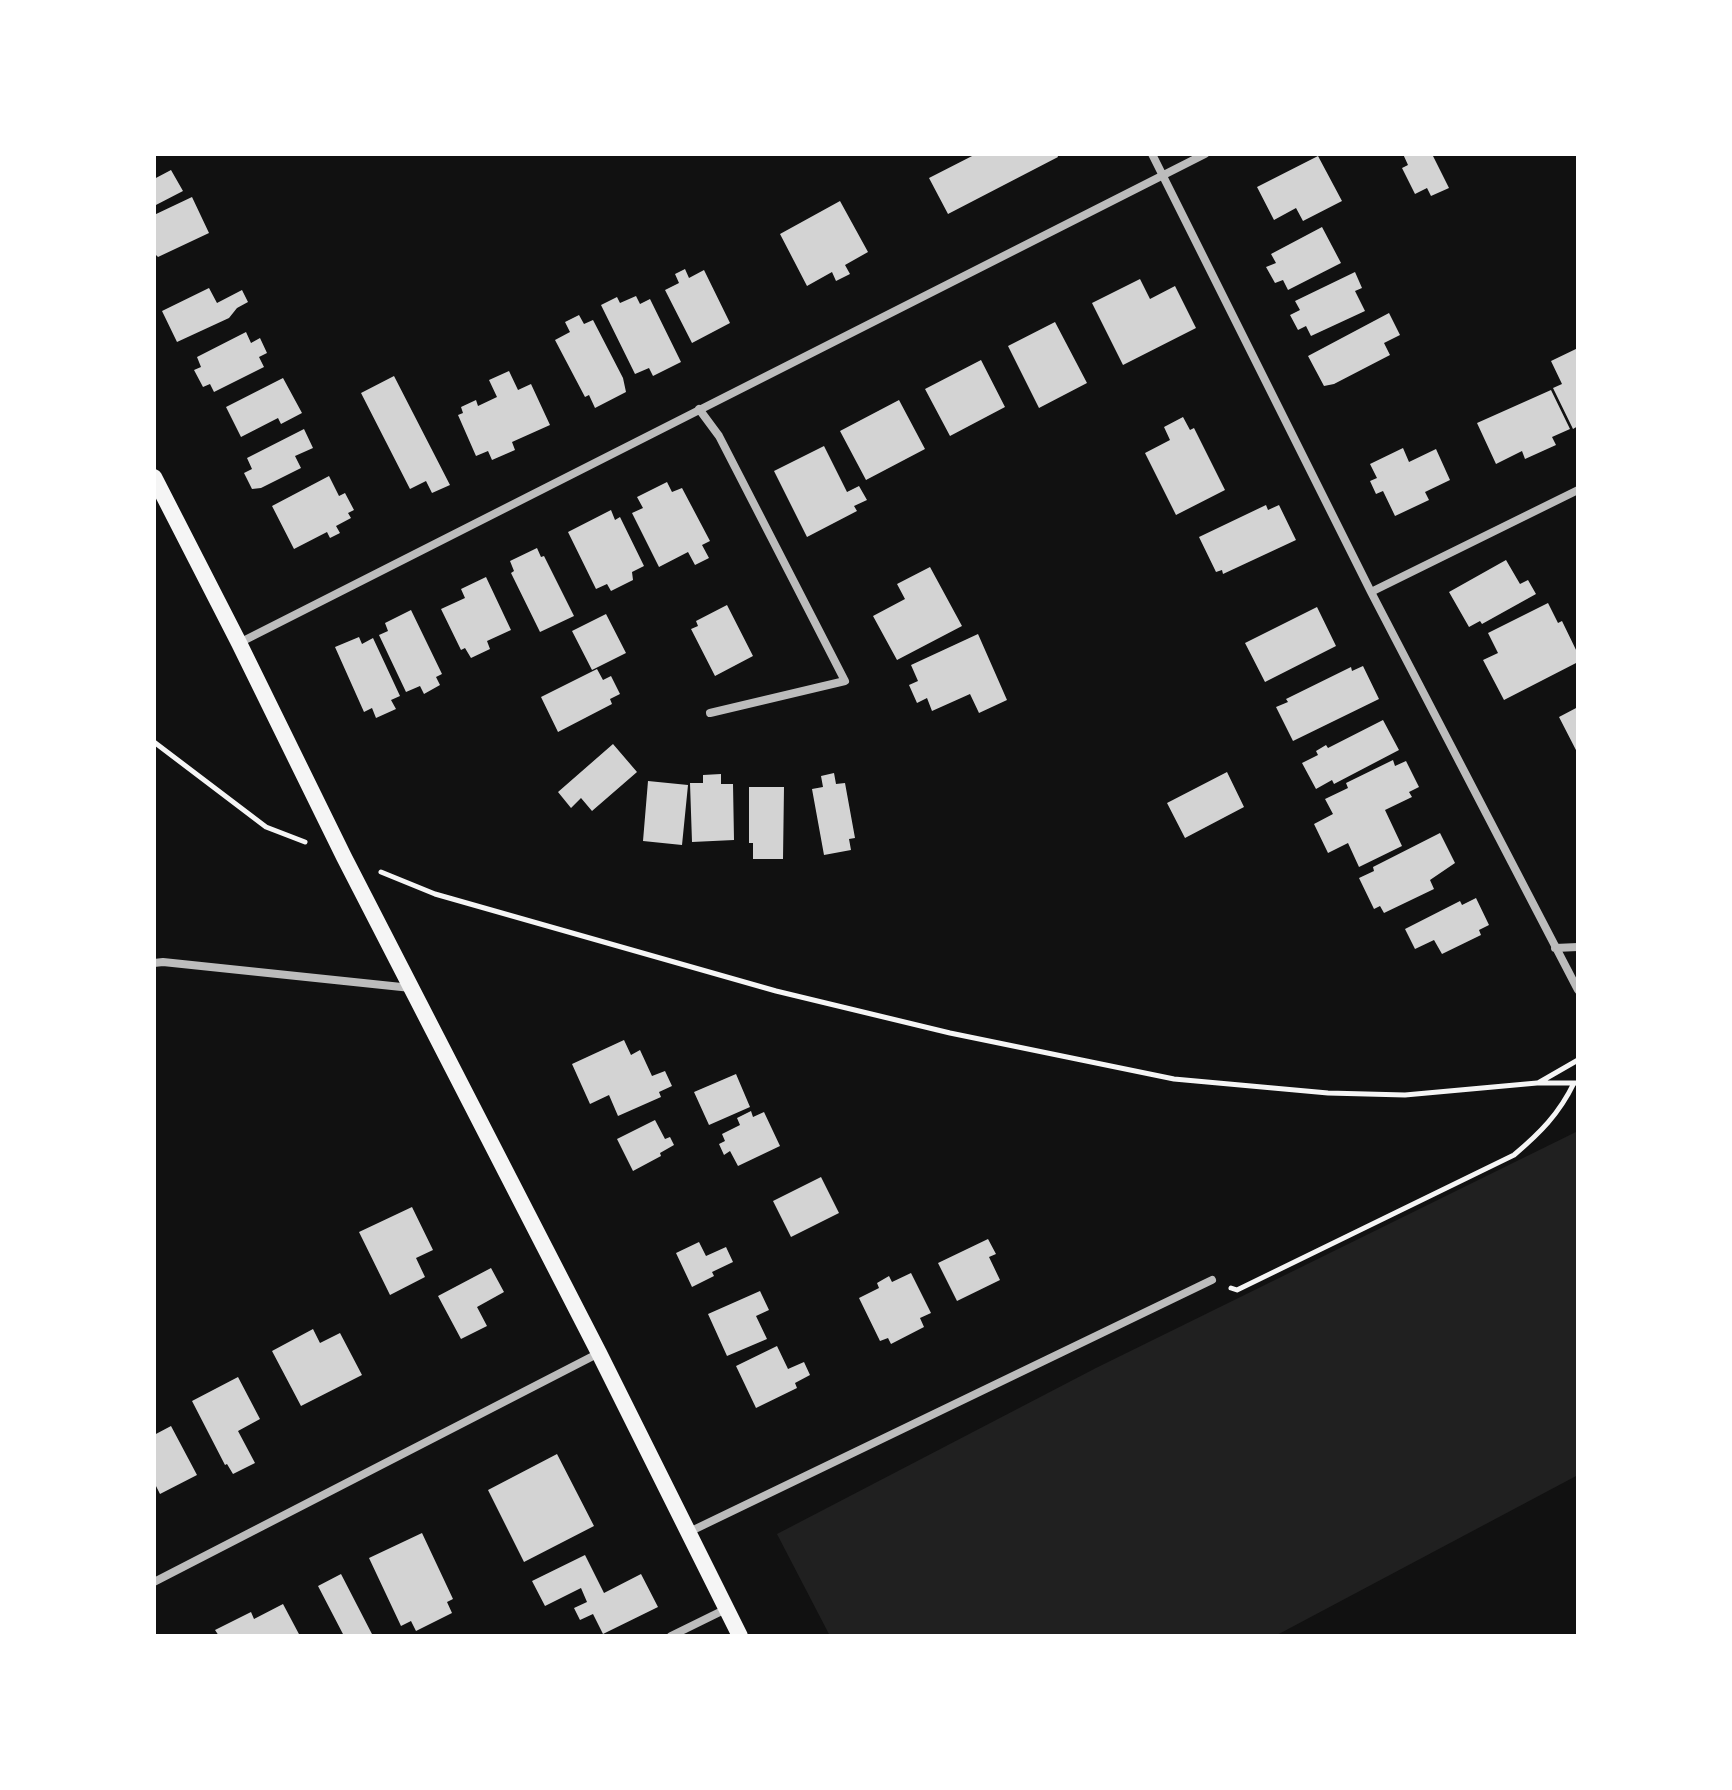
<!DOCTYPE html>
<style>
body{margin:0}
#map{position:relative;width:1732px;height:1790px;overflow:hidden;background:#111;font-family:"Zilla Slab",serif}
canvas{display:block}
.frame{position:absolute;inset:0;border:156px solid #fff;pointer-events:none}
</style>
<div id="map">
<canvas width="1732" height="1790"></canvas>
<div class="frame"></div>
</div>
<script>
const g = document.querySelector('canvas').getContext('2d');
g.lineJoin = 'round';
function fill(path, color) { g.fillStyle = color; g.fill(path, 'evenodd'); }
function strokePath(path, color, width, dash) { g.strokeStyle = color; g.lineWidth = width; g.lineCap = dash ? 'butt' : 'round'; g.setLineDash(dash || []); g.stroke(path); }
fill(new Path2D(`
 M1578,1131v344l-303,161h-445l-53,-102 319,-166z`), '#202020');
fill(new Path2D(`
 M976,154h81l1,3 -110,57 -19,-36z
 M1403,154h29l17,34 -18,8 -4,-8 -12,6 -13,-26 6,-3z
 M1318,156l24,45 -39,20 -7,-13 -22,12 -17,-33z
 M171,170l12,21 -29,15v-27z
 M192,197l17,36 -51,24 -4,-4v-38z
 M840,201l28,51 -23,13 5,9 -14,7 -4,-9 -25,14 -27,-52z
 M1322,227l19,36 -53,27 -5,-10 -8,3 -9,-16 10,-4 -5,-9z
 M685,269l4,9 15,-8 26,53 -38,20 -27,-53 14,-7 -4,-9z
 M1355,272l7,16 -7,3 10,20 -54,25 -5,-10 -8,4 -8,-15 10,-5 -5,-9z
 M1140,279l10,20 25,-13 21,42 -73,37 -31,-62z
 M209,288l8,15 25,-13 6,12 -11,6 -8,10 -52,24 -15,-31z
 M636,296l4,8 10,-5 31,63 -28,14 -4,-8 -14,6 -34,-69 16,-8 3,6z
 M1389,313l11,22 -16,8 6,12 -56,29 -10,2 -16,-30z
 M579,315l5,9 9,-4 30,58 3,14 -31,16 -6,-13 -4,2 -30,-57 15,-8 -5,-10z
 M1055,322l32,61 -48,25 -31,-62z
 M246,332l5,11 9,-5 7,15 -8,4 5,10 -50,25 -4,-8 -7,3 -9,-17 7,-3 -4,-10z
 M1578,348v78l-5,3 -20,-41 9,-4 -11,-23z
 M981,360l24,47 -55,29 -25,-47z
 M509,371l9,19 13,-6 19,41 -38,17 3,8 -23,10 -4,-9 -12,5 -18,-41 5,-2 -2,-6 15,-7 2,6 19,-9 -8,-17z
 M394,376l56,109 -18,8 -6,-12 -16,8 -49,-96z
 M283,378l19,35 -21,11 -3,-6 -37,19 -15,-30z
 M1551,390l19,39 -18,8 4,8 -31,14 -3,-8 -26,13 -19,-41z
 M899,400l26,49 -59,31 -26,-49z
 M1183,417l7,13 4,-2 31,62 -49,25 -31,-62 25,-13 -6,-13z
 M304,429l9,19 -18,8 6,12 -40,20 -9,1 -8,-16 8,-4 -5,-11z
 M824,446l23,46 12,-6 8,14 -13,6 3,5 -50,26 -33,-66z
 M1403,448l6,14 27,-13 14,31 -25,12 4,8 -34,16 -12,-25 -7,3 -6,-13 7,-3 -7,-14z
 M329,476l10,20 6,-3 9,17 -6,3 3,5 -15,8 4,7 -10,5 -3,-6 -33,17 -22,-43z
 M667,482l5,10 10,-4 28,53 -8,4 7,13 -14,7 -7,-13 -29,15 -27,-54 11,-5 -6,-11z
 M1266,505l2,5 11,-5 17,35 -73,34 -1,-4 -6,2 -17,-35z
 M611,510l4,10 5,-3 24,49 -12,6 1,8 -22,11 -4,-7 -11,5 -28,-57z
 M537,548l4,9 3,-1 30,60 -34,16 -29,-59 3,-2 -4,-10z
 M1506,560l14,24 8,-4 8,14 -54,30 -2,-3 -11,6 -20,-35z
 M930,567l32,59 -65,34 -24,-44 32,-17 -8,-15z
 M486,577l25,53 -24,11 3,8 -19,9 -6,-10 -4,2 -20,-41 24,-11 -4,-9z
 M1548,603l10,20 4,-2 16,33v8l-74,38 -21,-40 15,-7 -10,-20z
 M727,605l26,51 -38,20 -24,-47 7,-3 -2,-5z
 M1317,607l19,39 -71,36 -20,-39z
 M411,610l31,64 -6,3 4,8 -16,9 -4,-8 -14,6 -27,-57 9,-4 -3,-8z
 M606,614l20,39 -34,17 -20,-39z
 M978,634l29,66 -28,13 -9,-19 -38,17 -5,-13 -10,5 -8,-18 9,-4 -7,-16z
 M359,637l3,7 11,-6 27,58 -9,4 5,9 -20,9 -4,-10 -8,4 -29,-65z
 M1363,666l16,33 -86,42 -17,-34 12,-5 -2,-3 65,-32 1,4z
 M597,669l6,11 8,-4 9,18 -10,5 2,5 -54,28 -17,-35z
 M1578,707v47l-19,-37z
 M1383,720l16,30 -65,34 -2,-4 -16,9 -14,-26 16,-8 -2,-4 10,-6 2,3z
 M613,744l24,28 -45,39 -11,-13 -10,10 -13,-16z
 M1393,760l2,6 11,-5 13,26 -10,5 3,5 -27,13 17,36 -43,21 -11,-24 -20,10 -14,-29 19,-10 -8,-15 23,-11 -2,-5z
 M1227,772l17,35 -59,31 -18,-35z
 M834,773l2,11 9,-1 10,55 -6,1 2,11 -27,5 -12,-66 11,-2 -2,-11z
 M721,774v10h12l1,56 -42,2 -2,-59h13v-8z
 M648,781l40,4 -6,60 -39,-4z
 M749,787h35l-1,72h-30v-16h-4z
 M1440,833l15,30 -25,17 4,9 -50,24 -4,-7 -6,3 -15,-31 15,-7 -1,-4z
 M1476,898l13,27 -10,5 2,5 -39,19 -8,-14 -19,9 -10,-20 55,-28 2,4z
 M624,1040l7,15 9,-5 12,26 13,-5 7,15 -13,6 2,5 -43,19 -9,-21 -19,9 -18,-40z
 M736,1074l14,33 -41,18 -15,-33z
 M751,1111l2,6 11,-5 16,34 -42,20 -8,-15 -6,4 -5,-11 6,-3 -3,-7 18,-9 -3,-7z
 M655,1120l10,19 5,-2 4,8 -14,8 1,3 -28,15 -16,-32z
 M821,1177l18,36 -48,24 -18,-36z
 M412,1207l21,43 -17,8 9,19 -35,18 -31,-63z
 M988,1239l8,15 -7,3 11,23 -43,21 -19,-38z
 M699,1242l7,14 20,-9 7,15 -21,10 2,4 -22,11 -16,-34z
 M491,1268l13,24 -27,15 10,19 -26,13 -23,-43z
 M911,1273l20,40 -11,5 4,9 -33,17 -3,-6 -8,3 -21,-43 20,-10 -2,-5 12,-7 3,6z
 M760,1291l9,19 -13,6 11,23 -40,17 -19,-42z
 M313,1329l7,14 20,-10 22,42 -61,31 -29,-55z
 M777,1346l11,23 16,-7 6,13 -15,8 2,5 -41,20 -20,-42z
 M238,1377l22,42 -22,12 17,32 -22,11 -6,-10 -2,1 -33,-64z
 M171,1426l26,49 -37,19 -6,-12v-47z
 M557,1454l37,72 -70,36 -36,-72z
 M422,1533l31,66 -6,3 5,11 -36,18 -5,-10 -10,5 -32,-68z
 M585,1555l19,38 37,-19 17,33 -55,27 -10,-20 -13,6 -6,-12 13,-6 -6,-14 -36,18 -13,-25z
 M341,1574l32,62h-29l-26,-50z
 M283,1604l17,32h-81l-4,-6 36,-18 3,7z`), '#d3d3d3');
strokePath(new Path2D(`
 M154,742l112,85 39,15
 M381,872l54,22 341,97 174,42 224,46 154,14 77,2 132,-12h41
 M1538,1083l40,-23
 M1231,1288l6,2 277,-135c26,-22 45,-41 60,-72`), '#f5f5f5', 5);
strokePath(new Path2D(`
 M1152,154l219,438 207,398
 M699,409l20,27 126,245 -135,32
 M1371,592l207,-102
 M239,643l966,-489
 M1555,948l23,-1
 M154,963l9,-1 248,26
 M689,1532l523,-252
 M154,1582l445,-229
 M671,1636l55,-27`), '#bcbcbc', 8);
strokePath(new Path2D(`
 M154,477l85,166 105,214 255,496 141,283`), '#f5f5f5', 16);
</script>
